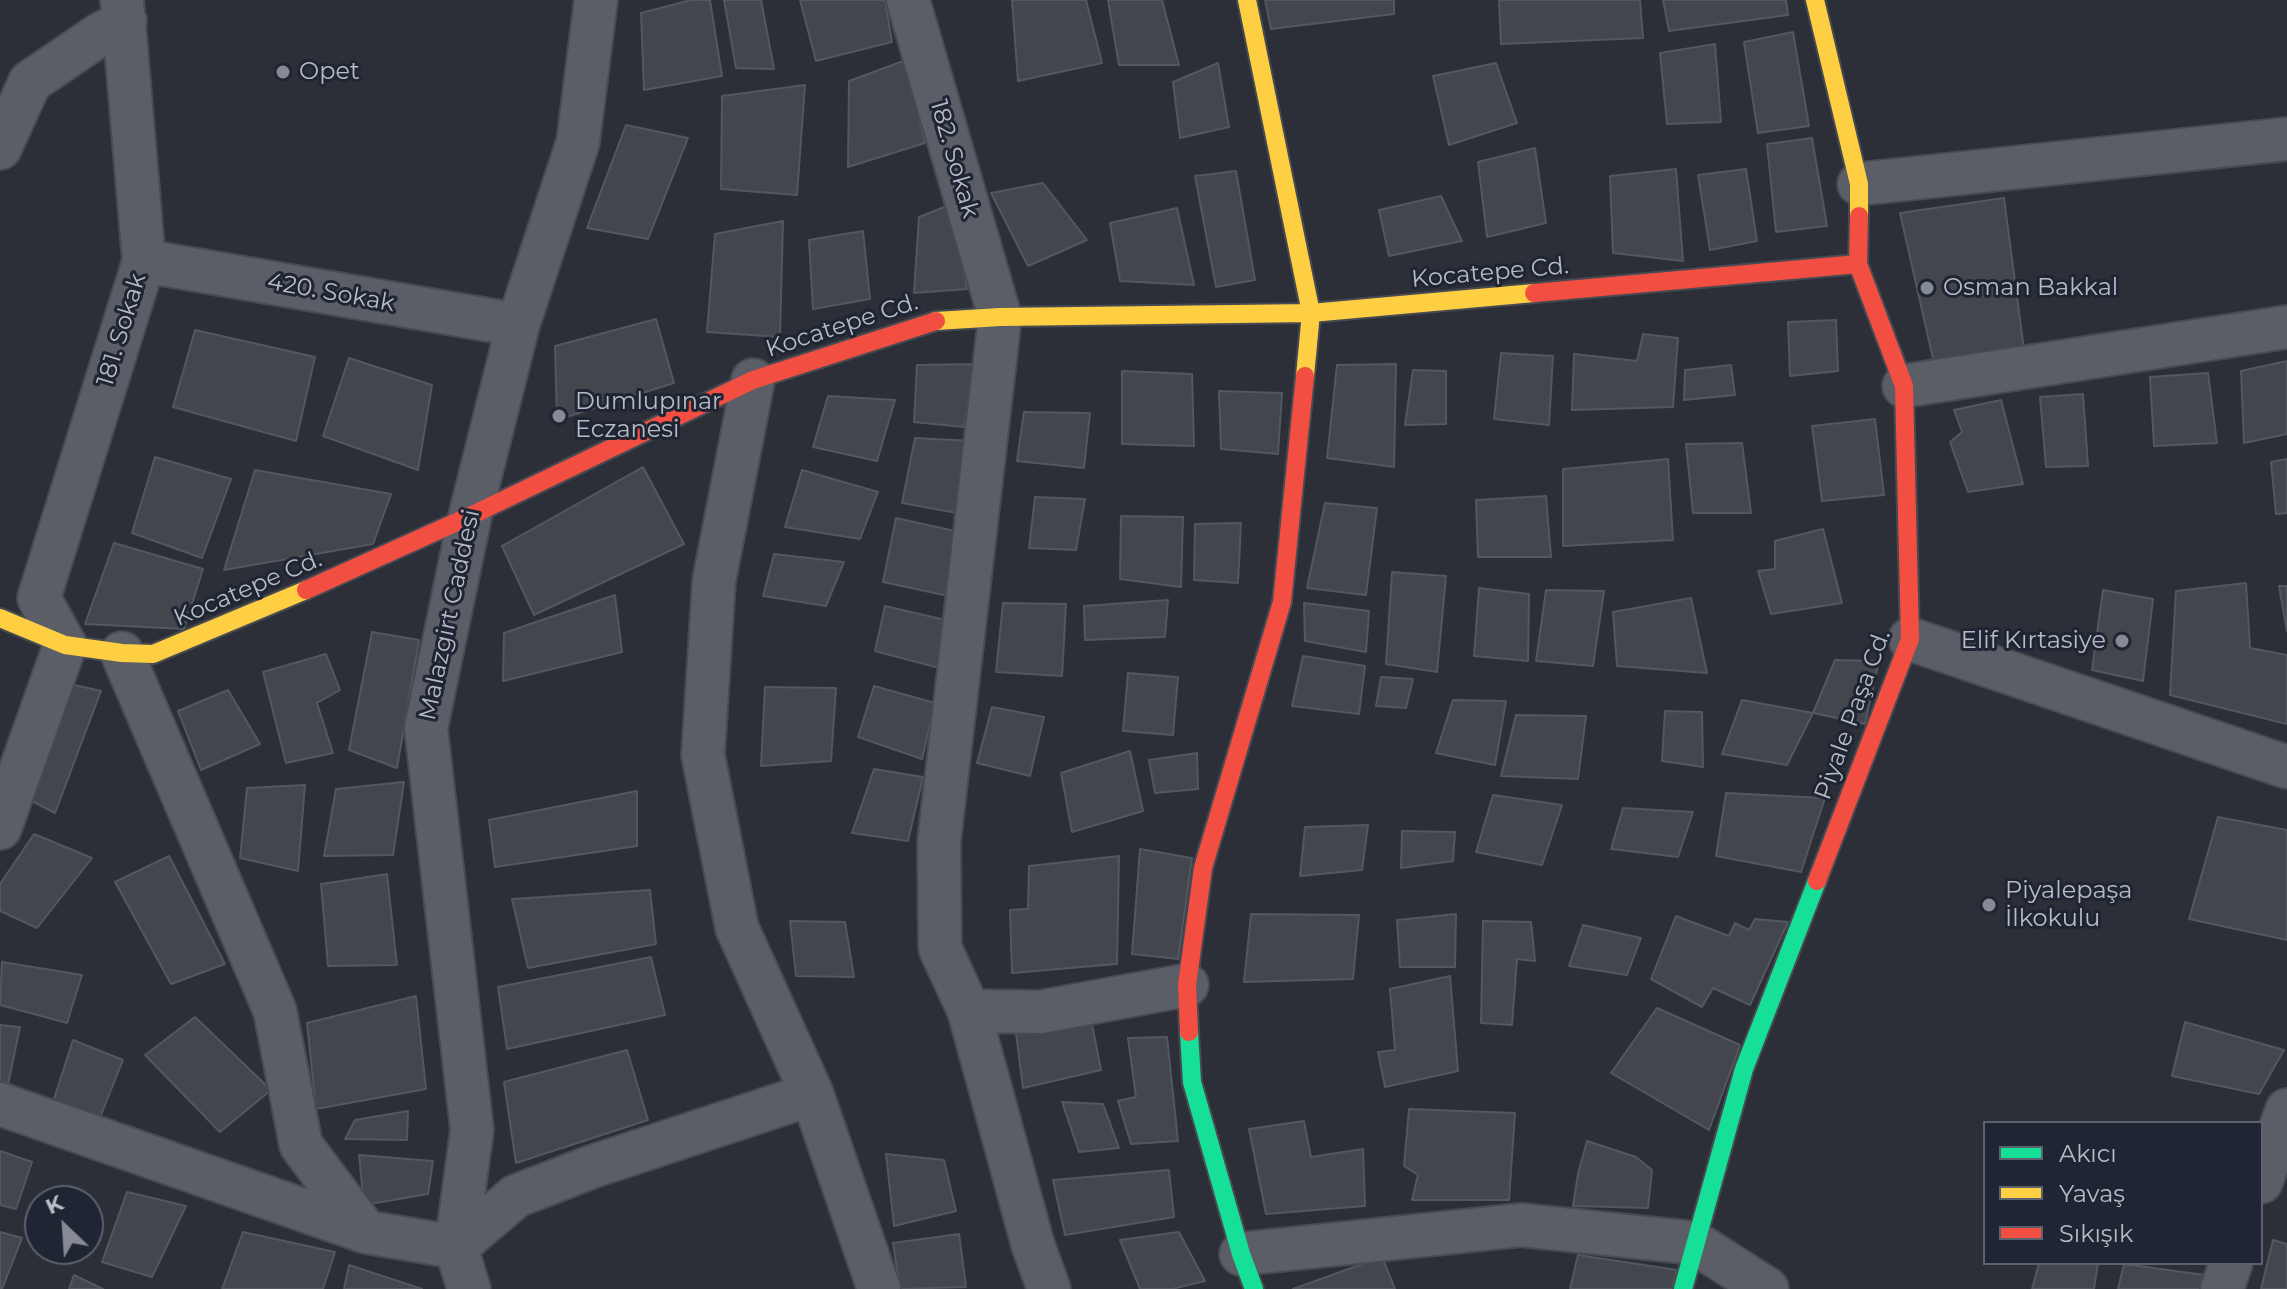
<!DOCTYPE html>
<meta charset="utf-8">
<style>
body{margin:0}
#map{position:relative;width:2287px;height:1289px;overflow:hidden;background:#2c2f38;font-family:Montserrat,sans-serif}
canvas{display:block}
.legend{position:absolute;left:1983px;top:1121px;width:280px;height:144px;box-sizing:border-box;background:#1f2532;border:2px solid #5b616e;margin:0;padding:10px 14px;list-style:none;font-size:24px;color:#b6bbc8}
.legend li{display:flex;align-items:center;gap:16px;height:40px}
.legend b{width:40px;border:2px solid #5b616e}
.north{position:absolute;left:24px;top:1185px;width:80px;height:80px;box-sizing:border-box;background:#1f2532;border:2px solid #5b616e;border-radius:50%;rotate:335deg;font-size:22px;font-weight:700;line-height:32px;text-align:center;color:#b6bbc8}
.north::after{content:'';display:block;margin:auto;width:28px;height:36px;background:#868a96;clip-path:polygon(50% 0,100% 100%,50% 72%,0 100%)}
</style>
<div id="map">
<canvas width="2287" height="1289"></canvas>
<ul class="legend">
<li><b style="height:10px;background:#16e098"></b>Akıcı</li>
<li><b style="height:10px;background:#ffcf43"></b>Yavaş</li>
<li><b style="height:10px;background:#f24e42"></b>Sıkışık</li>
</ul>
<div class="north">K</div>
</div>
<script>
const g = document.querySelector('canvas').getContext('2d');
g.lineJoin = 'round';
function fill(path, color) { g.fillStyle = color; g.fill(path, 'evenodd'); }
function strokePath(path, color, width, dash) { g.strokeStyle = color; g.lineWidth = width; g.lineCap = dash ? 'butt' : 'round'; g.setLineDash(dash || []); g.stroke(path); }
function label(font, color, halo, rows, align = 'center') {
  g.font = font + ' Montserrat,sans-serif'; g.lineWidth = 6; g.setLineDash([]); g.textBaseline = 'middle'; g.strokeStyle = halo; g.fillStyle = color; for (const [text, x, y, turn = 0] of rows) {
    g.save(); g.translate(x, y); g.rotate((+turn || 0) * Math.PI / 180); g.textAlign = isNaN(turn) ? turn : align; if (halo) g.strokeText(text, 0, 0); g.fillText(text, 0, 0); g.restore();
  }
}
const building = new Path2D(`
 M691,0h19l12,76 -78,14 -3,-77z
 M724,0h37l13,69 -38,-1z
 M800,0h85l7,42 -76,19z
 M1012,0h74l16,63 -84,18z
 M1108,0h54l17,65h-60z
 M1265,0h129v14l-123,15z
 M1499,0h141l3,38 -142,6z
 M1663,0h123l2,15 -119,16z
 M1793,32l16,94 -51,7 -14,-91z
 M1715,44l6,78 -54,2 -7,-71z
 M906,60l19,83 -77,24 1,-86z
 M1218,63l11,64 -49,11 -7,-56z
 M1496,63l21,60 -68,22 -16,-69z
 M805,85l-8,110 -76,-6 1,-93z
 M626,125l62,13 -40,101 -61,-11z
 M1812,138l15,88 -51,6 -9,-88z
 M1535,148l11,75 -59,14 -9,-75z
 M1676,169l7,92 -70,-8 -3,-77z
 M1746,169l11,72 -47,9 -12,-75z
 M1236,171l19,109 -39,7 -21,-111z
 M1043,183l44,57 -59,26 -37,-73z
 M1441,196l21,45 -73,15 -10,-46z
 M2004,198l20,152 -90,13 -34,-150z
 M952,204l15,85 -53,4 5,-76z
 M1177,208l17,77 -74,-4 -10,-58z
 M783,221l-3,116 -73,-5 8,-98z
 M863,231l7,68 -57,10 -4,-69z
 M656,319l18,64 -117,37 -2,-74z
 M1836,320l2,51 -48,5 -2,-54z
 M195,330l120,27 -19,84 -123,-34z
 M1643,334l35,4 -5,69 -101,3 2,-56 63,7z
 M1501,353l52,3 -4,69 -55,-6z
 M349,358l83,27 -14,85 -95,-34z
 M2287,361v73l-43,9 -3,-72z
 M977,364l-13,63 -50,-5 3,-57z
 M1396,364l-2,103 -67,-9 10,-93z
 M1731,365l4,30 -51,5 1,-30z
 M1413,370l33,1v53l-41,1z
 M1122,371l70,3 2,72 -72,-2z
 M2208,373l9,70 -63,3 -4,-69z
 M1219,391l63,2 -4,61 -57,-5z
 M2083,394l5,72 -42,1 -6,-70z
 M828,396l67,4 -18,61 -64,-14z
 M2001,400l22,84 -55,8 -18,-50 12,-10 -8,-22z
 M1024,412l66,1 -6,55 -67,-7z
 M1875,419l9,76 -62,6 -10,-75z
 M915,438l57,3 -15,72 -55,-10z
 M1742,443l9,70h-58l-7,-69z
 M155,457l76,22 -29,79 -70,-25z
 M1668,459l5,81 -110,6v-77z
 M2287,459v54l-11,1 -5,-52z
 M643,467l41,77 -150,71 -32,-69z
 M255,470l136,24 -18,50 -149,26z
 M802,470l76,22 -18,47 -75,-12z
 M1546,496l5,61h-73l-2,-57z
 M1035,497l50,2 -9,51 -47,-2z
 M1325,503l52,5 -11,87 -59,-7z
 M1121,516l62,1 -2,70 -61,-8z
 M896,518l63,14 -6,65 -70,-15z
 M1241,523l-3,60 -44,-3 1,-56z
 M1823,529l19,74 -71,11 -13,-43 17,-2v-28z
 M114,543l89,26 -19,60 -99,-5z
 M774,554l70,8 -18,44 -63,-10z
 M1392,572l54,4 -9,96 -51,-8z
 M2246,583l4,65 37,7v69l-117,-29 6,-104z
 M2279,586h8v45z
 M1479,588l50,6 -1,67 -54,-5z
 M1546,590l58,1 -11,75 -57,-5z
 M2103,590l50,9 -10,82 -51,-11z
 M615,595l7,57 -119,29 1,-48z
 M1691,598l16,75 -90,-7 -4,-54z
 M1168,600l-3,37 -80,3 -1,-34z
 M1003,603l63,1 -4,72 -66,-4z
 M1304,603l65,8 -3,41 -61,-11z
 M885,606l69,16 -11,47 -68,-18z
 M372,632l47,8 -22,128 -48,-18z
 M326,654l14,36 -23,13 16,50 -47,10 -23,-91z
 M1303,656l62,10 -6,48 -67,-8z
 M1835,660l44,1 -14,63 -52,-11z
 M1128,673l50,4 -5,58 -50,-4z
 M1381,677l32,2 -7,29 -30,-2z
 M66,683l35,8 -46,122 -29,-15z
 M874,686l61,17 -13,56 -64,-22z
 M765,687l71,1 -5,73 -70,5z
 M228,690l32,54 -59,26 -23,-59z
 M1453,700l53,1 -11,64 -59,-12z
 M1742,700l71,13 -26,52 -65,-11z
 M992,707l52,10 -14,59 -53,-13z
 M1665,711l37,1 1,55 -41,-6z
 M1516,715l70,1 -8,63 -77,-3z
 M1130,751l13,60 -71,21 -11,-59z
 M1197,753l1,36 -43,4 -6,-33z
 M874,769l49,8 -15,64 -56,-8z
 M404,782l-11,73 -69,1 12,-67z
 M305,785l-7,86 -58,-13 7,-70z
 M637,791v55l-142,21 -6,-47z
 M1726,793l99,5 -24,74 -85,-16z
 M1493,795l69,10 -20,60 -66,-13z
 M1623,808l70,4 -15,45 -67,-8z
 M2218,817l69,13v110l-98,-21z
 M1368,825l-6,45 -62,6 5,-49z
 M1402,831l53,1 -2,29 -52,7z
 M34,834l58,24 -55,70 -37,-17v-27z
 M1140,849l52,9 -14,101 -46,-5z
 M169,856l56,108 -54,20 -56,-102z
 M1119,856l-2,108 -105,9 -2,-63 18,-1 1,-43z
 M387,874l10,91 -69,1 -7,-82z
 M650,890l6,54 -128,24 -16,-69z
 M1251,914l108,1 -6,64 -109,3z
 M1456,914l-1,53h-55l-3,-47z
 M1676,916l53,20 6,-13 14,7 6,-11 33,3 -38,83 -37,-17 -11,19 -51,-28z
 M790,921l55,1 9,55 -58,-1z
 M1483,921l48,1 4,39 -18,-2 -5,66 -31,-2z
 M1583,925l58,13 -14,37 -58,-9z
 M651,957l14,58 -158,34 -9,-62z
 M2,962l80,13 -15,48 -67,-18z
 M1450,976l8,95 -73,16 -7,-35 17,-2 -5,-61z
 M416,996l10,93 -110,20 -9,-86z
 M1657,1008l83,37 -31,85 -98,-57z
 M195,1017l76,73 -51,42 -75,-77z
 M2185,1022l99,28 -25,44 -87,-18z
 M1092,1024l9,46 -78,18 -7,-55z
 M0,1025l20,2 -13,62 -7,-2z
 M1167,1037l11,104 -47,3 -13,-43 18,-4 -8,-59z
 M73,1040l50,20 -24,60 -46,-18z
 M627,1050l21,70 -132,43 -12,-81z
 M1062,1102l41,2 16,44 -40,4z
 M1409,1109l106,4 -6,87h-97l6,-25 -14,-9z
 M408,1111l-1,29 -62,-1 10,-19z
 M1304,1121l7,36 52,-8 2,57 -99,8 -17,-85z
 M1587,1141l49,16 16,13 -4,38 -75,-2 5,-32z
 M0,1151l32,11 -16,47 -16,-4z
 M886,1154l58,6 12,51 -62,15z
 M359,1155l74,6 -5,33 -64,11z
 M1169,1170l5,47 -109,18 -12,-55z
 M127,1192l59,14 -34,71 -50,-15z
 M0,1232l22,6 -20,51h-2z
 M243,1232l92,20 -12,37h-101z
 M1179,1232l26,49 -33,8h-32l-20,-49z
 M959,1234l7,53 -66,2 -7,-46z
 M2273,1240l14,4v45h-26z
 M1578,1255l99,15 -5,19h-102z
 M1382,1257l13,32h-102z
 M2039,1263h59l-4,26h-62z
 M2124,1264l88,12 -5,13h-89z
 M349,1265l73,24h-78z
 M74,1275l29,14h-34z`);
fill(building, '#43464d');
strokePath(building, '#53575f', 2);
const street = new Path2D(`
 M908,0l92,317 -61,525 1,106 29,63 71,1 147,-27
 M0,148l30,-66 69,-47 26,-14
 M1859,184l428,-45
 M144,261l374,64
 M753,380l-39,201 -11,174 34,173 75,166 67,195
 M1904,386l383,-59
 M1910,639l377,128
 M0,828l65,-183 -26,-47 105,-337 -22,-261
 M969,1011l64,234 16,44
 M0,1104l366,128 -65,-87 -26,-134 -153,-358
 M2261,1182l26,-72
 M366,1232l90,15 60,-51 78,-30 218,-72
 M1241,1254l280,-29 174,18 72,46
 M469,1289l-13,-42 16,-117 -46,-402 44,-212 48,-191 60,-183 18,-142
 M2222,1289l9,-26`);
const fast = new Path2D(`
 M1189,1032l3,50 49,172 13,35
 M1683,1289l61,-220 73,-188`);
const slow = new Path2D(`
 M1247,0l64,313 -6,63
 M1815,0l44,184v32
 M936,321l64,-4 311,-4 223,-20
 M0,618l65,27 57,8 31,1 153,-64`);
const jam = new Path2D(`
 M1534,293l324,-29
 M306,590l164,-74 283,-136 183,-59
 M1817,881l93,-242 -6,-253 -46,-122 1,-48
 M1189,1032l-2,-47 16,-117 79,-266 23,-226`);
strokePath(street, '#484a51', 46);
strokePath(fast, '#484a51', 22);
strokePath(slow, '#484a51', 22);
strokePath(jam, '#484a51', 22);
strokePath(street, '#5b5e66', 42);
strokePath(fast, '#16e098', 18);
strokePath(slow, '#ffcf43', 18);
strokePath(jam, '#f24e42', 18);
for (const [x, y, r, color] of [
 [283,72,8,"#868a96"],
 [1927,288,8,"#868a96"],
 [559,416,8,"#868a96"],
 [2122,641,8,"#868a96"],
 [1989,905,8,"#868a96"]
]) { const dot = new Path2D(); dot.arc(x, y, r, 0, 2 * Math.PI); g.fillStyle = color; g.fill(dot); strokePath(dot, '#1f2532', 3); }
label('24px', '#b6bbc8', '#1f2532', [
 ["Opet",299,72],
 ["Osman Bakkal",1943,288],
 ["Dumlupınar",575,402],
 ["Eczanesi",575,430],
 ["Elif Kırtasiye",2106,641,"right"],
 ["Piyalepaşa",2005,891],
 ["İlkokulu",2005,919]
], 'left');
label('24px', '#b6bbc8', '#1f2532', [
 ["182. Sokak",954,159,74],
 ["Kocatepe Cd.",1490,273,-5],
 ["420. Sokak",331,293,10],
 ["Kocatepe Cd.",842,326,-18],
 ["181. Sokak",122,330,-73],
 ["Kocatepe Cd.",248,589,-23],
 ["Malazgirt Caddesi",450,615,-78],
 ["Piyale Paşa Cd.",1853,715,-70]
]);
</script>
